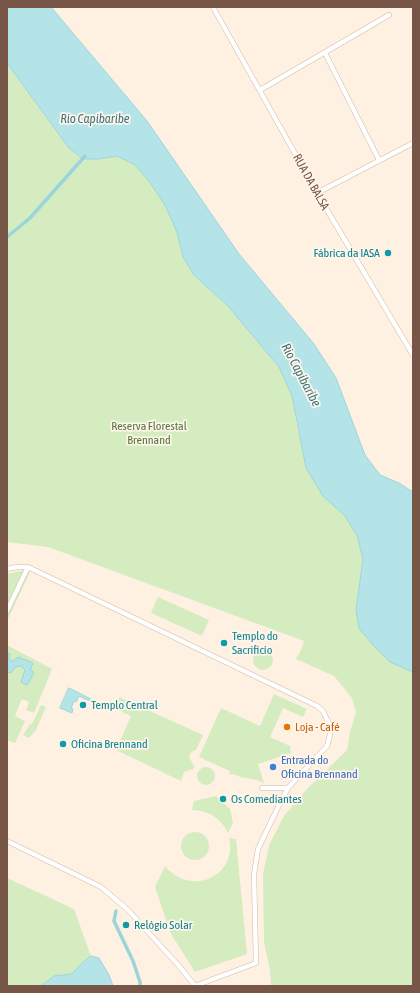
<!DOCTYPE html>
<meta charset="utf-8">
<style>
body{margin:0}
#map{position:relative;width:420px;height:993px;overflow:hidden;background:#fef1e2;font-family:"Asap Condensed",sans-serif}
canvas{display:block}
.frame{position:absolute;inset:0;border:8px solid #775547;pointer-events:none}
</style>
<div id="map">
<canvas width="420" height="993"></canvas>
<div class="frame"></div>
</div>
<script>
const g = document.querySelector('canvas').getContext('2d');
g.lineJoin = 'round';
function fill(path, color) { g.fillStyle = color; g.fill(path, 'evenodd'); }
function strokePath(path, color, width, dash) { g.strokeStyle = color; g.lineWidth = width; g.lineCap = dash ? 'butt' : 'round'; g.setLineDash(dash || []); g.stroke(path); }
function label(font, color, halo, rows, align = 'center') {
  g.font = font + ' "Asap Condensed",sans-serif'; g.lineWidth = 3.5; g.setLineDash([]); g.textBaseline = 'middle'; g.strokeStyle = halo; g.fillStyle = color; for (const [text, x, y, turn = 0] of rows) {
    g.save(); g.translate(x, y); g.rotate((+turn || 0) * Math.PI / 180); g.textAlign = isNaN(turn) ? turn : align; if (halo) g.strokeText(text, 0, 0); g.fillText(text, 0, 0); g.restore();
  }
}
fill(new Path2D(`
 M7,63l62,85 14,11h16l18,-3 18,9 14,16 16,24 12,27 6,25 11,18 34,31 51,61 13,29 6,35 25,65 21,19 13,20 6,24 -7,51 52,60 5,2v314h-142l-1,-16 -6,-27 -1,-69 6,-29 15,-29 23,-27 40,-39 3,-18 6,-20 -4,-14 -18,-22 -38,-17 5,-9 3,-9 -256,-94 -41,-5z
 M25,570l5,2 -23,49v-47z
 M158,597l51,23 -7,16 -51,-23z
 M7,645l45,24 -18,44 -8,-3 3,-8 -7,-3 -7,17 10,5 -10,22 -8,-3z
 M253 660a10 10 0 1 1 20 0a10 10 0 1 1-20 0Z
 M274,694l33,15 -4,8 -20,-9 -13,29 20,9 1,7 -33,11 6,19c-8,-4 -11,-4 -19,-5 -6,-1 -8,-4 -16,-4l1,-3 -31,-14 22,-49 39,18z
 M119,697l84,38 -7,15 -5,2 -2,5 6,11 -11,4 -3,9 -65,-31 15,-34 -17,-8z
 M41,705l5,2 -10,23 -7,8 -6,-3 7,-11h2z
 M197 776a9 9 0 1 1 18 0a9 9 0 1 1-18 0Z
 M216,796l14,13 3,14 -5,10c-8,-16 -19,-22 -36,-23l2,-9z
 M181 846a14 14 0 1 1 28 0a14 14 0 1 1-28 0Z
 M229,838l7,1 11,115 -52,18 -24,-38 -16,-47 10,-21c25,31 73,11 64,-28z
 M7,878l67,31 17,47 -11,9 -8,9 -18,2 -13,10h-34z`), '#d5ecc0');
const water = new Path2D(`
 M7,7h44l96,114 92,133 75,90 22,34 29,77 15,20 19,8 14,9v180l-23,-10 -18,-18 -13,-16 -3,-18 7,-51 -6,-24 -13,-20 -21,-19 -17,-28 -14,-72 -13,-29 -51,-61 -34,-31 -11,-18 -6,-25 -12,-27 -16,-24 -14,-16 -18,-9 -18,3h-16l-14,-11 -62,-85z
 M7,652l3,2 -1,5 1,2h3l5,-4 15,6 -3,7 4,2 -6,12 -2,1 -5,-3 4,-12 -4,-4 -6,1 -4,6 -4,-1z
 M69,688l22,11 -1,2 -11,-5 -3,6 -2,-1 -3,7 2,1 -1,4 -12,-5z
 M91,956l8,2 10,17 4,11h-72l13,-10 18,-2 8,-9z`);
fill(water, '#b5e4e8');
strokePath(water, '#9bd5db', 1);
strokePath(new Path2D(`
 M7,237l23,-19 55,-62
 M116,911l-2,10 19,40 7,21v4`), '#9bd5db', 3.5);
const lane = new Path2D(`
 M213,7l104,186 96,162
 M325,53l54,107
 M260,90l129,-75
 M317,193l96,-50
 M7,569l10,-2h11l289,139 6,5 5,11 2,13 -3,11 -39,42 -8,15 -22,46 -4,25 2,89 -61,23
 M7,611l21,-44
 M262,788h26
 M7,841l94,46 27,23 51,56 16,20`);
strokePath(lane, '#d2baab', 5.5);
strokePath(lane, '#fff', 4.5);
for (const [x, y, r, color] of [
 [388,253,4,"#0f9aa8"],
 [224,643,4,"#0f9aa8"],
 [83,705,4,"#0f9aa8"],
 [287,727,4,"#e8710a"],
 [63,744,4,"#0f9aa8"],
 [273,767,4,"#3f7fe0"],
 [223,799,4,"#0f9aa8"],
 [126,925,4,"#0f9aa8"]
]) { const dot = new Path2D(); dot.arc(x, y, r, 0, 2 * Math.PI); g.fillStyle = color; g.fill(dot); strokePath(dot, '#fff5ea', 1.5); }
label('12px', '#775547', '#fff5ea', [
 ["RUA DA BALSA",311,182,61]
]);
label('12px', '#0d838f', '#fff5ea', [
 ["Fábrica da IASA",380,253,"right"],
 ["Templo do",232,636],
 ["Sacrificío",232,650],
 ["Templo Central",91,705],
 ["Oficina Brennand",71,744],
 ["Os Comediantes",231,799],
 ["Relógio Solar",134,925]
], 'left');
label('12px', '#51783c', '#fff5ea', [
 ["Reserva Florestal",149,426],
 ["Brennand",149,440]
]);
label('12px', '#c56008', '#fff5ea', [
 ["Loja - Café",295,727]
], 'left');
label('12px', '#366cbe', '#fff5ea', [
 ["Entrada do",281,760],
 ["Oficina Brennand",281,774]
], 'left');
label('italic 13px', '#3a777e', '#fff5ea', [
 ["Rio Capibaribe",95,119],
 ["Rio Capibaribe",301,375,62]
]);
</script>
